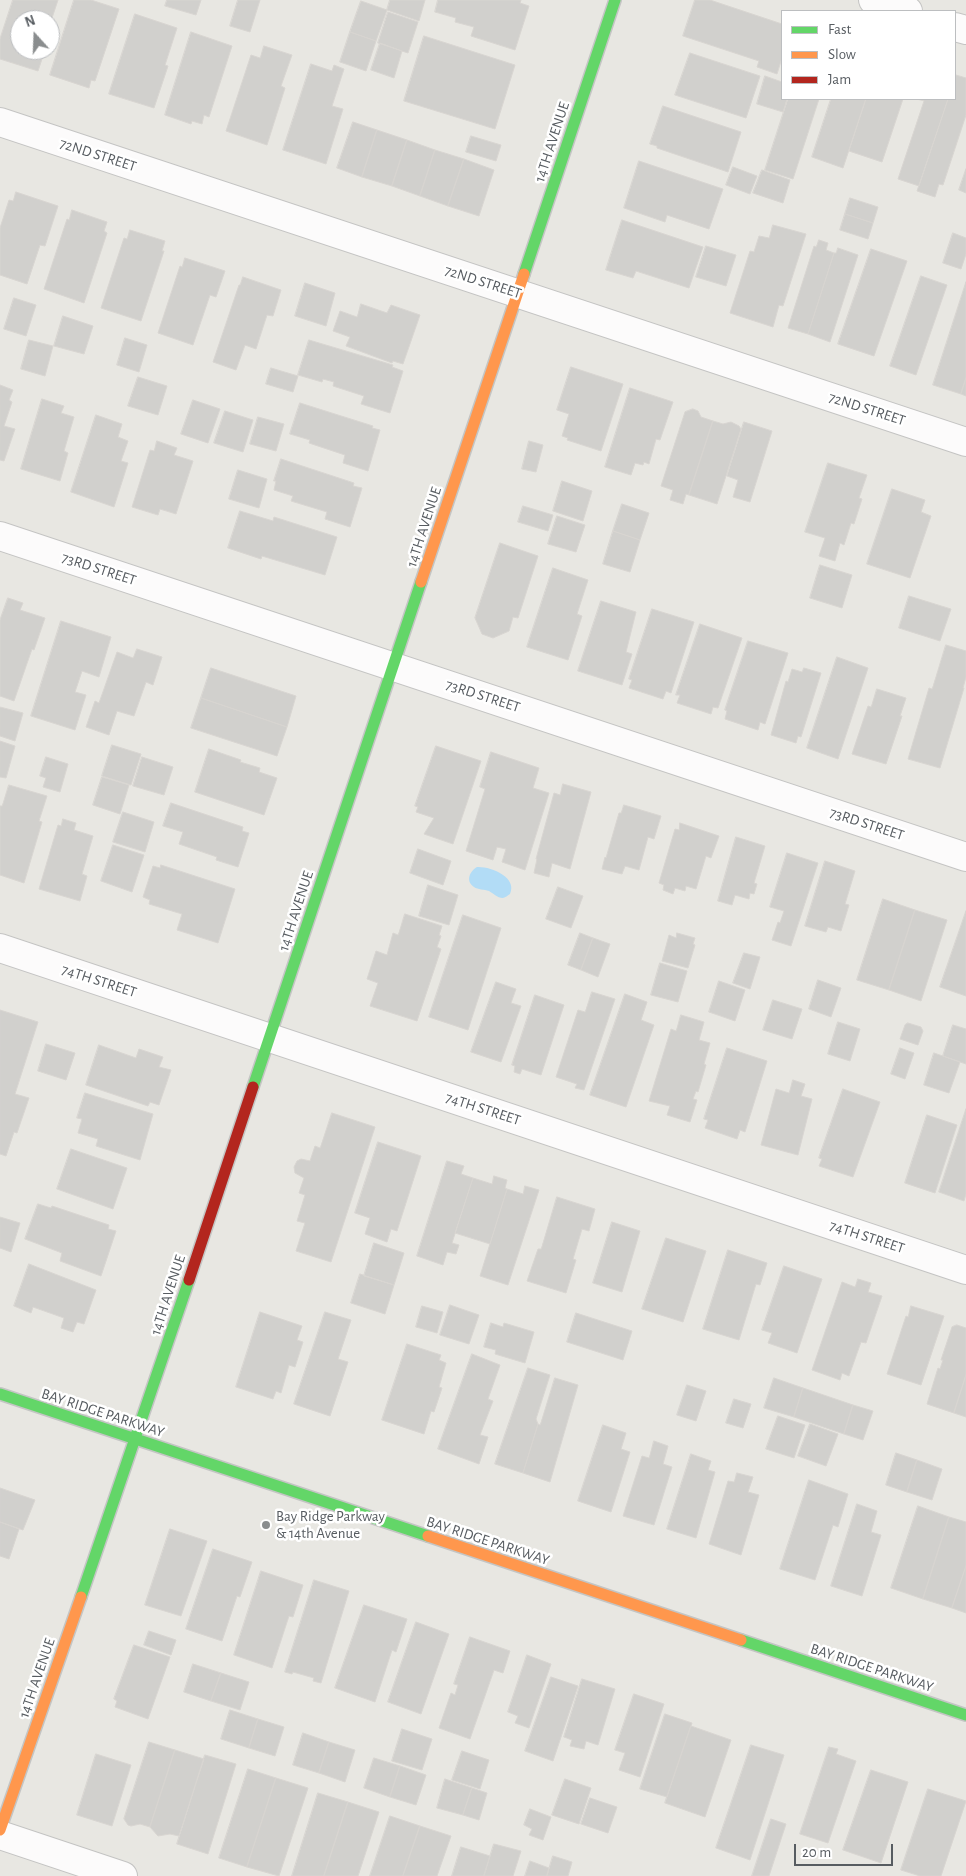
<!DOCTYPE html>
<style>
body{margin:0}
#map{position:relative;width:966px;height:1876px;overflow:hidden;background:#e8e7e2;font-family:"Alegreya Sans",sans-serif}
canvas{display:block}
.legend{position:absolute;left:781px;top:10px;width:175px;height:90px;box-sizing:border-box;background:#fff;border:1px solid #bcbec0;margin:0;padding:6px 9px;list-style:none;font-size:15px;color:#575c61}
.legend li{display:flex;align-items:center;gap:10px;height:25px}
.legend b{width:25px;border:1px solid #bcbec0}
.north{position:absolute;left:10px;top:10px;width:50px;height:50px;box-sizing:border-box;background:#fff;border:1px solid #bcbec0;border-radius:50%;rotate:340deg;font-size:14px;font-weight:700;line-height:20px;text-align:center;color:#575c61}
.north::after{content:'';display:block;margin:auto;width:18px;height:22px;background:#8a8d8e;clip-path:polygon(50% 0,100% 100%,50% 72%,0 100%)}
.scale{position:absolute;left:794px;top:1844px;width:99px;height:22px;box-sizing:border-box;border:2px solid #575c61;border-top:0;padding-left:6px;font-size:15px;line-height:18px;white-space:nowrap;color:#575c61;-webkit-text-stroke:4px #fff;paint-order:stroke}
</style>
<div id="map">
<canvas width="966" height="1876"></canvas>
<ul class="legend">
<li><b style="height:6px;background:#63d668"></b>Fast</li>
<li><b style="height:6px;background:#ff974d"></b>Slow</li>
<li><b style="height:6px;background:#b3261e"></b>Jam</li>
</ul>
<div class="north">N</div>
<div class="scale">20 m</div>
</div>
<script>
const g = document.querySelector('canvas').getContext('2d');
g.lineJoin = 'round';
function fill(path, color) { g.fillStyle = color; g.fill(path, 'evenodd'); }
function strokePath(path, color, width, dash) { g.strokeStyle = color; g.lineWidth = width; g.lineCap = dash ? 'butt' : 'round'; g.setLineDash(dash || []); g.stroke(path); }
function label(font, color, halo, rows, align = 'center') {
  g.font = font + ' "Alegreya Sans",sans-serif'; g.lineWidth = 5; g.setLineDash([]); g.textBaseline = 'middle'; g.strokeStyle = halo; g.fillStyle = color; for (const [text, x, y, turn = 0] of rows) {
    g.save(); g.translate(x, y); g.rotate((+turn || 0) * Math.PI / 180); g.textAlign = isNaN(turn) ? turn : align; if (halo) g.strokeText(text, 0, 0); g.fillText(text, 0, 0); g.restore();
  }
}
fill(new Path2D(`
 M477,867c13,-1 41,10 33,27 -3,2 -4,3 -7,4 -6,0 -10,-5 -14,-7 -5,-2 -11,-1 -15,-4 -9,-6 -4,-16 3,-20z`), '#b2dcf6');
const building = new Path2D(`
 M13,0h45l-8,24 3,1 -3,8v-13h-30v30h25l-7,21 -38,-12v-20z
 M74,0h17l28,9 -24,72 -4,-1 -2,8 -39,-13z
 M167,0h34l-5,15 -31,-9z
 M238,0h22l-10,32 -20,-6z
 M390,0h35l-6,21 -32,-11z
 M438,0h83l-1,3 9,3 -14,44 -44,-14 3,-9 -19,-5 1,-4 -21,-6z
 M695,0h15l72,24v34l-5,16 -20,-7 2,-6 -76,-25z
 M361,1l26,9 -11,31 -26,-9z
 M388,12l30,10 -10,31 -30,-10z
 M135,14l42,14 -12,37 3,1 -14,42 -45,-14z
 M191,32l41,14 -23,71 -5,-2 -2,9 -10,-3 -1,3 -26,-9z
 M350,32l26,9 -10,30 -26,-9z
 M424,36l91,29 -20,64 -91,-28z
 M380,43l22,8 -8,27 -23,-8z
 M264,46l28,9 -11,31 4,2 -18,57 -41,-14 25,-76 9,3z
 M690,53l70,23 -14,42 -71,-23z
 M311,64l21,7 2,-6 10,4 -12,37 11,3 -17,55 -43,-14z
 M956,75l10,3v37l-23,70 -4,-1 -4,13 -18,-6 31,-92h7z
 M765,76l17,6v17h5l-4,13 -26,-8z
 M788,99h31l-26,80 -28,-9z
 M831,99h35l-23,69 -31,-11z
 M866,99h37l-21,63 -33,-11z
 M916,99h32l-29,87 -21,-7 26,-78z
 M663,106l78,26 -13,40 -71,-24v-2l-7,-2z
 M353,122l24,8 -15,47 -25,-9z
 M377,130l30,10 -15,46 -30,-9z
 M471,136l30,9 -5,16 -30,-9z
 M407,140l28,10 -15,46 -28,-10z
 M435,150l29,9 -16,47 -28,-10z
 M464,159l30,11 -15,46 -31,-10z
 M639,161l84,28 -14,40 -42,-14 -2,7 -41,-14z
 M733,167l24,9 -7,18 -24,-9z
 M966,169v24l-7,-3z
 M762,170l28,10 -7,23 -30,-10z
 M16,192l42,14 -13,40 -5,-1 -13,39 -27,-9v-47l9,-28 4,1z
 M850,198l28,9 -5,16 -28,-9z
 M72,210l35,12 -3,9 3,2 -23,70 -40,-14 23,-70 2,1z
 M845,214l28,9 -5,16 -28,-9z
 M622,220l81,27 -14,41 -53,-17 -3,7 -27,-8z
 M773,225l33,9 -23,72 -4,-1 -6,22 -43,-14 20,-62 4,1 5,-16 10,2z
 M130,230l35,11 -3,10h2l-23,70 -40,-13 23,-70 3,1z
 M953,233l13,5v16l-5,15 -18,-6z
 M819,240l9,3 -2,7 8,3 -26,81 -20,-6 26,-82 2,1z
 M706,246l30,9 -10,31 -30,-9z
 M838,248l20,7 -28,87 -22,-8 26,-81h2z
 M871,249l36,12 -33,95 -36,-12z
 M185,258l40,13 -9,26 -6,-2 -17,50 -35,-12 22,-67 2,1z
 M921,276l26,9 -31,90 -26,-9z
 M243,277l38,13 -8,26 -6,-1 -11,34 -11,-4 -9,25 -23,-8 26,-77h1z
 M966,282v96l-5,16 -28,-9z
 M305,283l30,10 -9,33 -31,-10z
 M14,298l22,7 -10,31 -22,-7z
 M361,304l26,9 4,-8 29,10 -17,49 -10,-3 -1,2 -46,-17 4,-9 -17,-6 7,-20 17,6z
 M63,316l30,10 -9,28 -30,-8z
 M125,338l22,7 -8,27 -22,-7z
 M29,340l24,6 -8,30 -24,-7z
 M309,340l84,25 -1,2 11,4 -13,42 -29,-9 3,-8 -31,-10 1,-4 -11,-3 -1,3 -24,-7z
 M571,367l52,17 -22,67 -34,-11 1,-2 -6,-2 7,-22 -12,-4z
 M271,368l27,8 -5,16 -27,-8z
 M138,377l29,9 -9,29 -30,-9z
 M966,378v18l-5,-2z
 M0,385l13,5 -4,10 3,2 -8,24 11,3 -11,32 -4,-1z
 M630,388l43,14 -13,38 -4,-1 -7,25 -5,-2 -1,3 -8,-2 -4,12 -26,-8z
 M42,399l22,7 -3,7 13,4 -10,34 4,2 -8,28 -39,-12z
 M193,400l27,9 -12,34 -27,-9z
 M300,403l73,23 -1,2 8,2 -12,41 -25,-8 2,-8 -36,-12 1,-3 -20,-6z
 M693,409l5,2 3,6 12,4 -24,74 -3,-1 -3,10 -13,-4 3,-10 -12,-4 24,-74z
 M225,411l28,9 -10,32 -29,-9z
 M96,415l26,9 -4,13 10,4 -7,20 7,2 -14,44 -43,-15z
 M258,417l26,7 -8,27 -26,-7z
 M713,421l10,3 8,-2 8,4 2,3 -24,75 -28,-9z
 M744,422l28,9 -22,71 -17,-5 5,-17 -11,-4z
 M157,441l20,7 -3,7 19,6 -17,53 -16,-5 -2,6 -26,-8 18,-57 4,1z
 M529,441l14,4 -7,27 -14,-3z
 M281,459l73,24 -1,3 9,2 -12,39 -25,-8 2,-7 -36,-11 2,-5 -19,-6 2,-9h-2z
 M828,463l39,12 -8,23 3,1 -8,25 -3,-1 -7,22 -4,-2 -5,18 -16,-5 6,-18 -20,-6z
 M238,470l29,9 -8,29 -30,-9z
 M562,481l30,10 -9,30 -30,-10z
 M892,489l33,11 -4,12 10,4 -21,62 -43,-14z
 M622,504l27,9 -9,27 -27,-9z
 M523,506l30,9 -5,16 -30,-9z
 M240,511l33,10 1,-4 63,20 -12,38 -63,-19 -1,3 -33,-11z
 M557,516l28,9 -9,27 -28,-8z
 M613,531l27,9 -10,32 -27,-8z
 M500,543l38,13 -20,62 -5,-1 -4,14 -16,7 -11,-4 -7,-16z
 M820,565l32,10 -10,33 -32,-10z
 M553,568l35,12 -11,34 5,2 -14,44 -41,-13z
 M909,596l42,13 -11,32 -41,-13z
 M8,598l15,5 -3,7 25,8 -11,32 -2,-1 -18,52 -14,-5v-76z
 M601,601l35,11 -10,40 6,2 -10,31 -44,-14z
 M652,609l42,13 -23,71 -5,-2 -3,8 -34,-11 3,-8 -3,-1z
 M61,621l50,16 -12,40 -17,-6 -7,21 11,3 -11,35 -44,-14z
 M700,624l42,14 -24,70 -5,-1 -2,7 -34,-11 3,-8h-4z
 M748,641l40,12 -23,71 -5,-2 -2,8 -33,-11 2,-8 -2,-1z
 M946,645l20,6v26l-3,11h1l-24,80 -32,-9 21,-71 3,1z
 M137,649l25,8 -9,28 -7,-3 -12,34 -17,-5 -8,24 -23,-8 9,-26 4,2 18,-51 16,6z
 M837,657l31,11 -30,91 -31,-11z
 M211,668l85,28 -9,31 -86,-29z
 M804,668l17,5 -20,64 -3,-1 -2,7 -25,-8 15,-54 2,1 4,-13 10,3z
 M877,689l29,9 -6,18h2l-16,48 -34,-10 16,-48 3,1z
 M201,698l86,29 -10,29 -86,-28z
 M0,707l23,6 -8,28 -15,-5z
 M0,741l15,5 -9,32 -6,-1z
 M112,745l29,9 -10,31 -29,-9z
 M436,746l45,15 -28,83 -29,-10 10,-16 -18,-6 2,-5 -3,-1z
 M209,749l32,11 -1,2 20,6 -1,4 18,6 -13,37 -69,-23z
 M491,752l48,16 -6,20 16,5 -24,77 -23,-8 4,-13 -9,-2 -4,13 -27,-9 19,-62 -5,-2z
 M46,757l22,7 -8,28 -17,-5 3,-9 -6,-2z
 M142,757l31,10 -9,28 -31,-9z
 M102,777l27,8 -9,29 -27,-9z
 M563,784l28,8 -21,77 -18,-6 -3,14 -15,-4 3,-14h-1l18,-66 6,2z
 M9,785l38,11 -8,25 3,1 -18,61 -24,-8v-69h2z
 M171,803l72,24 -1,4 7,2 -11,34 -22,-7 1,-3 -38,-13 4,-12 -20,-6z
 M624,805l37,11 -7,23 -6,-2 -9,33 -14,-4 -3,8 -20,-5 3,-12 1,1 13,-45h2z
 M123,812l31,10 -9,30 -32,-10z
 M63,819l13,4 -2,7 19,6 -11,38 5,2 -7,25 -41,-12 19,-64 3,1z
 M680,823l39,13 -8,22 -5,-2 -10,33 -10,-3 -1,5 -10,-3 -2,6 -10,-4 1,-5 -5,-2 16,-54 4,1z
 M736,837l29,9 -11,37 3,1 -3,10 -4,-1 -1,6 -14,-4 -3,10 -14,-4z
 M113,845l31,10 -12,37 -31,-11z
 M418,849l33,12 -8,24 -33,-12z
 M787,853l31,10 -27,83 -19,-6 6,-18 2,1 4,-12 -14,-4z
 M825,861l30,10 -10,33 4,1 -8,26 -13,-4 -2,5 -21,-6z
 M161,865l74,24 -17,54 -41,-13 5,-16 -33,-10 1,-4 -7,-3 10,-31 7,2z
 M428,885l30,10 -9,30 -30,-9z
 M558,887l25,9 -12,32 -25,-9z
 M883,899l32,11 -26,80 -32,-10z
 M915,910l32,10 -26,81 -32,-11z
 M966,911v85l-26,-9z
 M405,914l37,12 -3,9 2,1 -4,11 4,2 -24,72 -47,-15 8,-23 -11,-4 9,-28 11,4 6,-22 5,2z
 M463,915l38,13 -33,102 -39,-13z
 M580,933l13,5 -12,32 -13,-5z
 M677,933l18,5 -2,6 2,1 -7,23 -26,-7 7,-26 7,3z
 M593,938l17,6 -12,33 -17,-7z
 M744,953l16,4 -10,32 -17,-6z
 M660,963l27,8 -9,31 -27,-7z
 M818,980l23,8 -10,29 -22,-8z
 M719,981l26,9 -10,31 -26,-9z
 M496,982l20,7 -5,14 10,3 -20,56 -30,-10z
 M592,992l23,7 -31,91 -9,-2 2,-4 -21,-7 22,-67 7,2z
 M625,994l22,8 -6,18 13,5 -28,82 -36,-12z
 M535,995l29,10 -23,70 -19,-6 -2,5 -6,-2 1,-6 -3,-1z
 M773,1000l29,9 -10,30 -29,-9z
 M0,1010l38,12 -23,72 14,4 -12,35 -3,-1 -8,24 -6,-2z
 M681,1015l23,7 -5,18 11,3 -6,21 2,1 -8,27 -2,-1 -3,8 4,1 -7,22 -23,-7 3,-9 -21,-5 22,-72 5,2z
 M838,1022l22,7 -10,32 -22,-7z
 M908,1023l13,4 2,4 -5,14 -18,-6 5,-14z
 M953,1025l13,4v35l-23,-8z
 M46,1044l29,9 -9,27 -28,-9z
 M99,1045l37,13 3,-9 24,8 -4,10 12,3 -12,35 -9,-3 -2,4 -62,-21z
 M727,1048l40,13 -22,71 -5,-2 -3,9 -32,-11 3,-8 -4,-1z
 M900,1048l14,5 -9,26 -14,-5z
 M934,1053l26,9 -11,31 -25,-8z
 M793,1080l12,4 -4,12 11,3 -14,56 -37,-10 15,-56 13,4z
 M843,1089l37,13 -27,75 -34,-11 3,-7 -3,-1z
 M85,1093l68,21 -13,46 -44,-14 2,-7 -20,-6 4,-14 -5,-1z
 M966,1109v85l-2,7 -25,-9z
 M332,1113l43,14 -44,135 -35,-11 9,-28 -8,-2 8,-26 -6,-2 5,-15 -9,-5 -1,-6 3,-6 4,-2 9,2 5,-15 5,2z
 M927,1115l30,10 -22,68 -30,-10z
 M378,1142l43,14 -24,75 -6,-2 -4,13 -22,-8 5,-16 -15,-5z
 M71,1149l56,19 -14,41 -56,-20z
 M447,1161l17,5 -3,8 12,4 -21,65 7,2 -3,9 -9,-2 -4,13 -26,-9z
 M494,1176l13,4 -2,8 2,1 -17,55 -35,-11 18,-55 19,6z
 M525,1186l14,4 -31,95 -28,-9 27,-87 16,5z
 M557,1197l38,12 -6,22 -7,-2 -9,30 3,1 -10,33 -39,-12 11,-32h3z
 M38,1204l13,4 1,-2 57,19 -1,4 8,2 -15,45 -41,-15 2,-8 -37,-14z
 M0,1217l20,6 -9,29 -11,-4z
 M612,1222l28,9 -18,61 -29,-9z
 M666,1238l40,13 -23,71 -41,-13z
 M374,1243l30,10 -10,32 -30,-9z
 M728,1250l39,13 -7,22 -4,-1 -17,56 -36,-11z
 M29,1264l67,26 -12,34 -7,-2 -4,10 -12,-4 3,-10 -31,-11 -2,6 -17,-7z
 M784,1266l38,13 -25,74 -29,-10 4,-10 -10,-3z
 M360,1274l34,11 -9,29 -34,-11z
 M858,1279l13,4 -3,9 14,4 -16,47 -5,-1 -12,34 -7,-3 -2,7 -28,-10 30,-88 13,5z
 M450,1305l29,10 -10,29 -29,-9z
 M422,1306l21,6 -6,21 -21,-6z
 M911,1306l33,10 -23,69 -34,-11 19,-58 2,1z
 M260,1312l42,14 -5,14 6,2 -8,25 -6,-2 -8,28 -5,-2 -3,8 -37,-12z
 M325,1312l26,8 -13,39 10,3 -18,54 -36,-12z
 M576,1313l56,18 -9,29 -56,-18z
 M491,1323l12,4 1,-4 30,9 -9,31 -30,-9 1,-4 -12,-3z
 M957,1325l9,3v47l-12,38 -27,-9 11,-36 2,1 3,-9h-2l11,-33z
 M407,1344l34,11 -2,5 7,3 -7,24 3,1 -8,24 -3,-1 -7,23 -42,-14z
 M472,1354l28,11 -12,34 5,2 -13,34 8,2 -9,27 -41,-15z
 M528,1368l22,7 -14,44 2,5 -15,49 -28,-9z
 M966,1375v42l-12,-4z
 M555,1378l23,7 -28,97 -27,-9 15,-49 2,1z
 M774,1378l29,10 -9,29 -30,-9z
 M687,1385l19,6 -10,30 -19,-6z
 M803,1388l50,17 -9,29 -50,-17z
 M734,1399l17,5 -8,24 -17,-5z
 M853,1405l20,6 -10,29 -19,-6z
 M778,1416l27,9 -11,33 -28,-9z
 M810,1424l28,10 -12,32 -28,-10z
 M603,1425l23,8 -5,16 9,3 -19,60 -33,-11z
 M654,1441l14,5 -5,18 9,3 -18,58 -31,-9 19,-60 7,2z
 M896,1453l21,7 -10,32 -21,-7z
 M691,1454l20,7 -3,9 7,2 -19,66 -29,-9z
 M917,1460l25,9 -10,31 -25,-8z
 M737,1473l16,4 -5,15 11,3 -18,60 -32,-11 19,-63 6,1z
 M809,1480l39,14 -10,33 -5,-2 -18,55 -35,-11z
 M0,1488l35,12 -12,30 -23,-8z
 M857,1504l20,7 -6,21 10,3 -19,61 -31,-10z
 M918,1506l31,11 -26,82 -32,-11z
 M949,1517l17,5v44l-14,42 -29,-9z
 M0,1522l19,7 -10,30 -9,-3z
 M170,1529l37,12 -26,75 -36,-11z
 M213,1549l39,13 -12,35 -3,-1 -15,45 -36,-12z
 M966,1566v47l-14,-5z
 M261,1571l42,14 -10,32 -4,-1 -17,52 -38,-13z
 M314,1580l35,11 -28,92 -8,-2 1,-3 -21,-6 -1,2 -7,-2z
 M364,1605l43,14 -11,33 -4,-2 -17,52 -40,-14z
 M416,1622l33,12 -28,80 -33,-12z
 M149,1631l27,9 -5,15 -27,-10z
 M470,1637l40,14 -7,22 -9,-3 -24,69 -31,-11 12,-35 4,2 3,-10 -4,-1z
 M134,1645l36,12 -22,62 -33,-12 2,-6 -3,-2z
 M527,1655l24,9 -22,64 -14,-5 3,-7 -10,-4z
 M193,1664l28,9 -10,28 -27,-9z
 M221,1673l28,9 -9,28 -29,-9z
 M551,1677l27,9 -25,75 -28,-10z
 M582,1679l33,10 -17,56 -12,-4 -2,8 -14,-3 2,-6 -8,-3z
 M634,1694l30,10 -24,73 -21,-7 6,-17 -10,-3z
 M230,1710l28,9 -9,29 -28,-9z
 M665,1714l27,9 -25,74 -27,-8z
 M258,1719l26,8 -9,29 -26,-8z
 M691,1726l40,14 -26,77 -40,-14z
 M402,1729l30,10 -10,31 -30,-9z
 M303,1733l26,9 -10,31 -26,-8z
 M149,1742l26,8 -25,77 -10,-3 -9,2 -3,-1 -4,-6z
 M329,1742l26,8 -10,32 -26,-9z
 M751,1745l33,10 -34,105 -34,-12z
 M829,1747l9,2 -2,5 20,7 -28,82 -28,-9z
 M175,1750l29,9 -25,77 -9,-2 -12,2 -8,-9z
 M462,1751l27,9 -9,29 -28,-9z
 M96,1754l35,11 -19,61 -35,-11z
 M205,1755l31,9 -28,90 -31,-10z
 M374,1758l26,8 -10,31 -26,-9z
 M400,1766l26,9 -10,30 -26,-8z
 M248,1769l28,9 -29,89 -28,-9z
 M871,1770l37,12 -27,81 -38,-13z
 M276,1778l32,10 -29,88 -32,-9z
 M445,1779l27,9 -9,27 -26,-7z
 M565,1779l26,9 -12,36 -27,-9z
 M472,1788l15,5 -8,27 -16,-5z
 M928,1789l38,12 -25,75h-21l-19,-6z
 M318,1793l30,9 -24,74h-32z
 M590,1798l27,9 -9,26 -27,-9z
 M348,1802l31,10 -21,64h-34z
 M530,1809l21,8 -8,23 -14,-5 3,-6 -8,-4z
 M390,1816l30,10 -17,50h-33z
 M771,1819l15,5 -17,52h-17z
 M420,1826l31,10 -14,40h-34z
 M494,1844l27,7 -8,25h-29z
 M461,1847l29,9 -6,20h-32z
 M553,1856l19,6 -4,14h-21z
 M530,1861l19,7 -2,8h-22z`);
fill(building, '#d1d0cd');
strokePath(building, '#d8d5d1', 1);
const street = new Path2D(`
 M873,0l35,11
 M955,27l11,3
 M0,122l966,320
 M0,536l966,321
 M0,948l966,322
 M0,1835l123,41`);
const fast = new Path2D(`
 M524,274l91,-274
 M253,1087l168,-505
 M0,1394l428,142
 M81,1597l108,-317
 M741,1640l225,75`);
const slow = new Path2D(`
 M421,582l103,-308
 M428,1536l313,104
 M0,1830l81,-233`);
const jam = new Path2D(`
 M189,1280l64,-193`);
strokePath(street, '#c4c4c3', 30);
strokePath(fast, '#c4c5c4', 14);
strokePath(slow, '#c4c5c4', 14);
strokePath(jam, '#c4c5c4', 14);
strokePath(street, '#fcfbfb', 28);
strokePath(fast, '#63d668', 11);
strokePath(slow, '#ff974d', 11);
strokePath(jam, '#b3261e', 11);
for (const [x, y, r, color] of [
 [266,1525,5,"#8a8d8e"]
]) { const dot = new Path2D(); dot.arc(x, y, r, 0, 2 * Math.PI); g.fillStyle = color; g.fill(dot); strokePath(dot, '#fff', 2); }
label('15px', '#575c61', '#fff', [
 ["14TH AVENUE",552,142,-72],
 ["72ND STREET",98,155,18],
 ["72ND STREET",483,282,18],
 ["72ND STREET",867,409,18],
 ["14TH AVENUE",424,527,-72],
 ["73RD STREET",99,569,18],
 ["73RD STREET",483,696,18],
 ["73RD STREET",867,824,18],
 ["14TH AVENUE",296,911,-72],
 ["74TH STREET",99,981,18],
 ["74TH STREET",483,1109,18],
 ["74TH STREET",867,1237,18],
 ["14TH AVENUE",168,1295,-72],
 ["BAY RIDGE PARKWAY",103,1413,18],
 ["BAY RIDGE PARKWAY",488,1541,18],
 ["BAY RIDGE PARKWAY",872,1668,18],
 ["14TH AVENUE",37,1678,-71]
]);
label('15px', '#575c61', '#fff', [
 ["Bay Ridge Parkway",276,1516],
 ["& 14th Avenue",276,1533]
], 'left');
</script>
